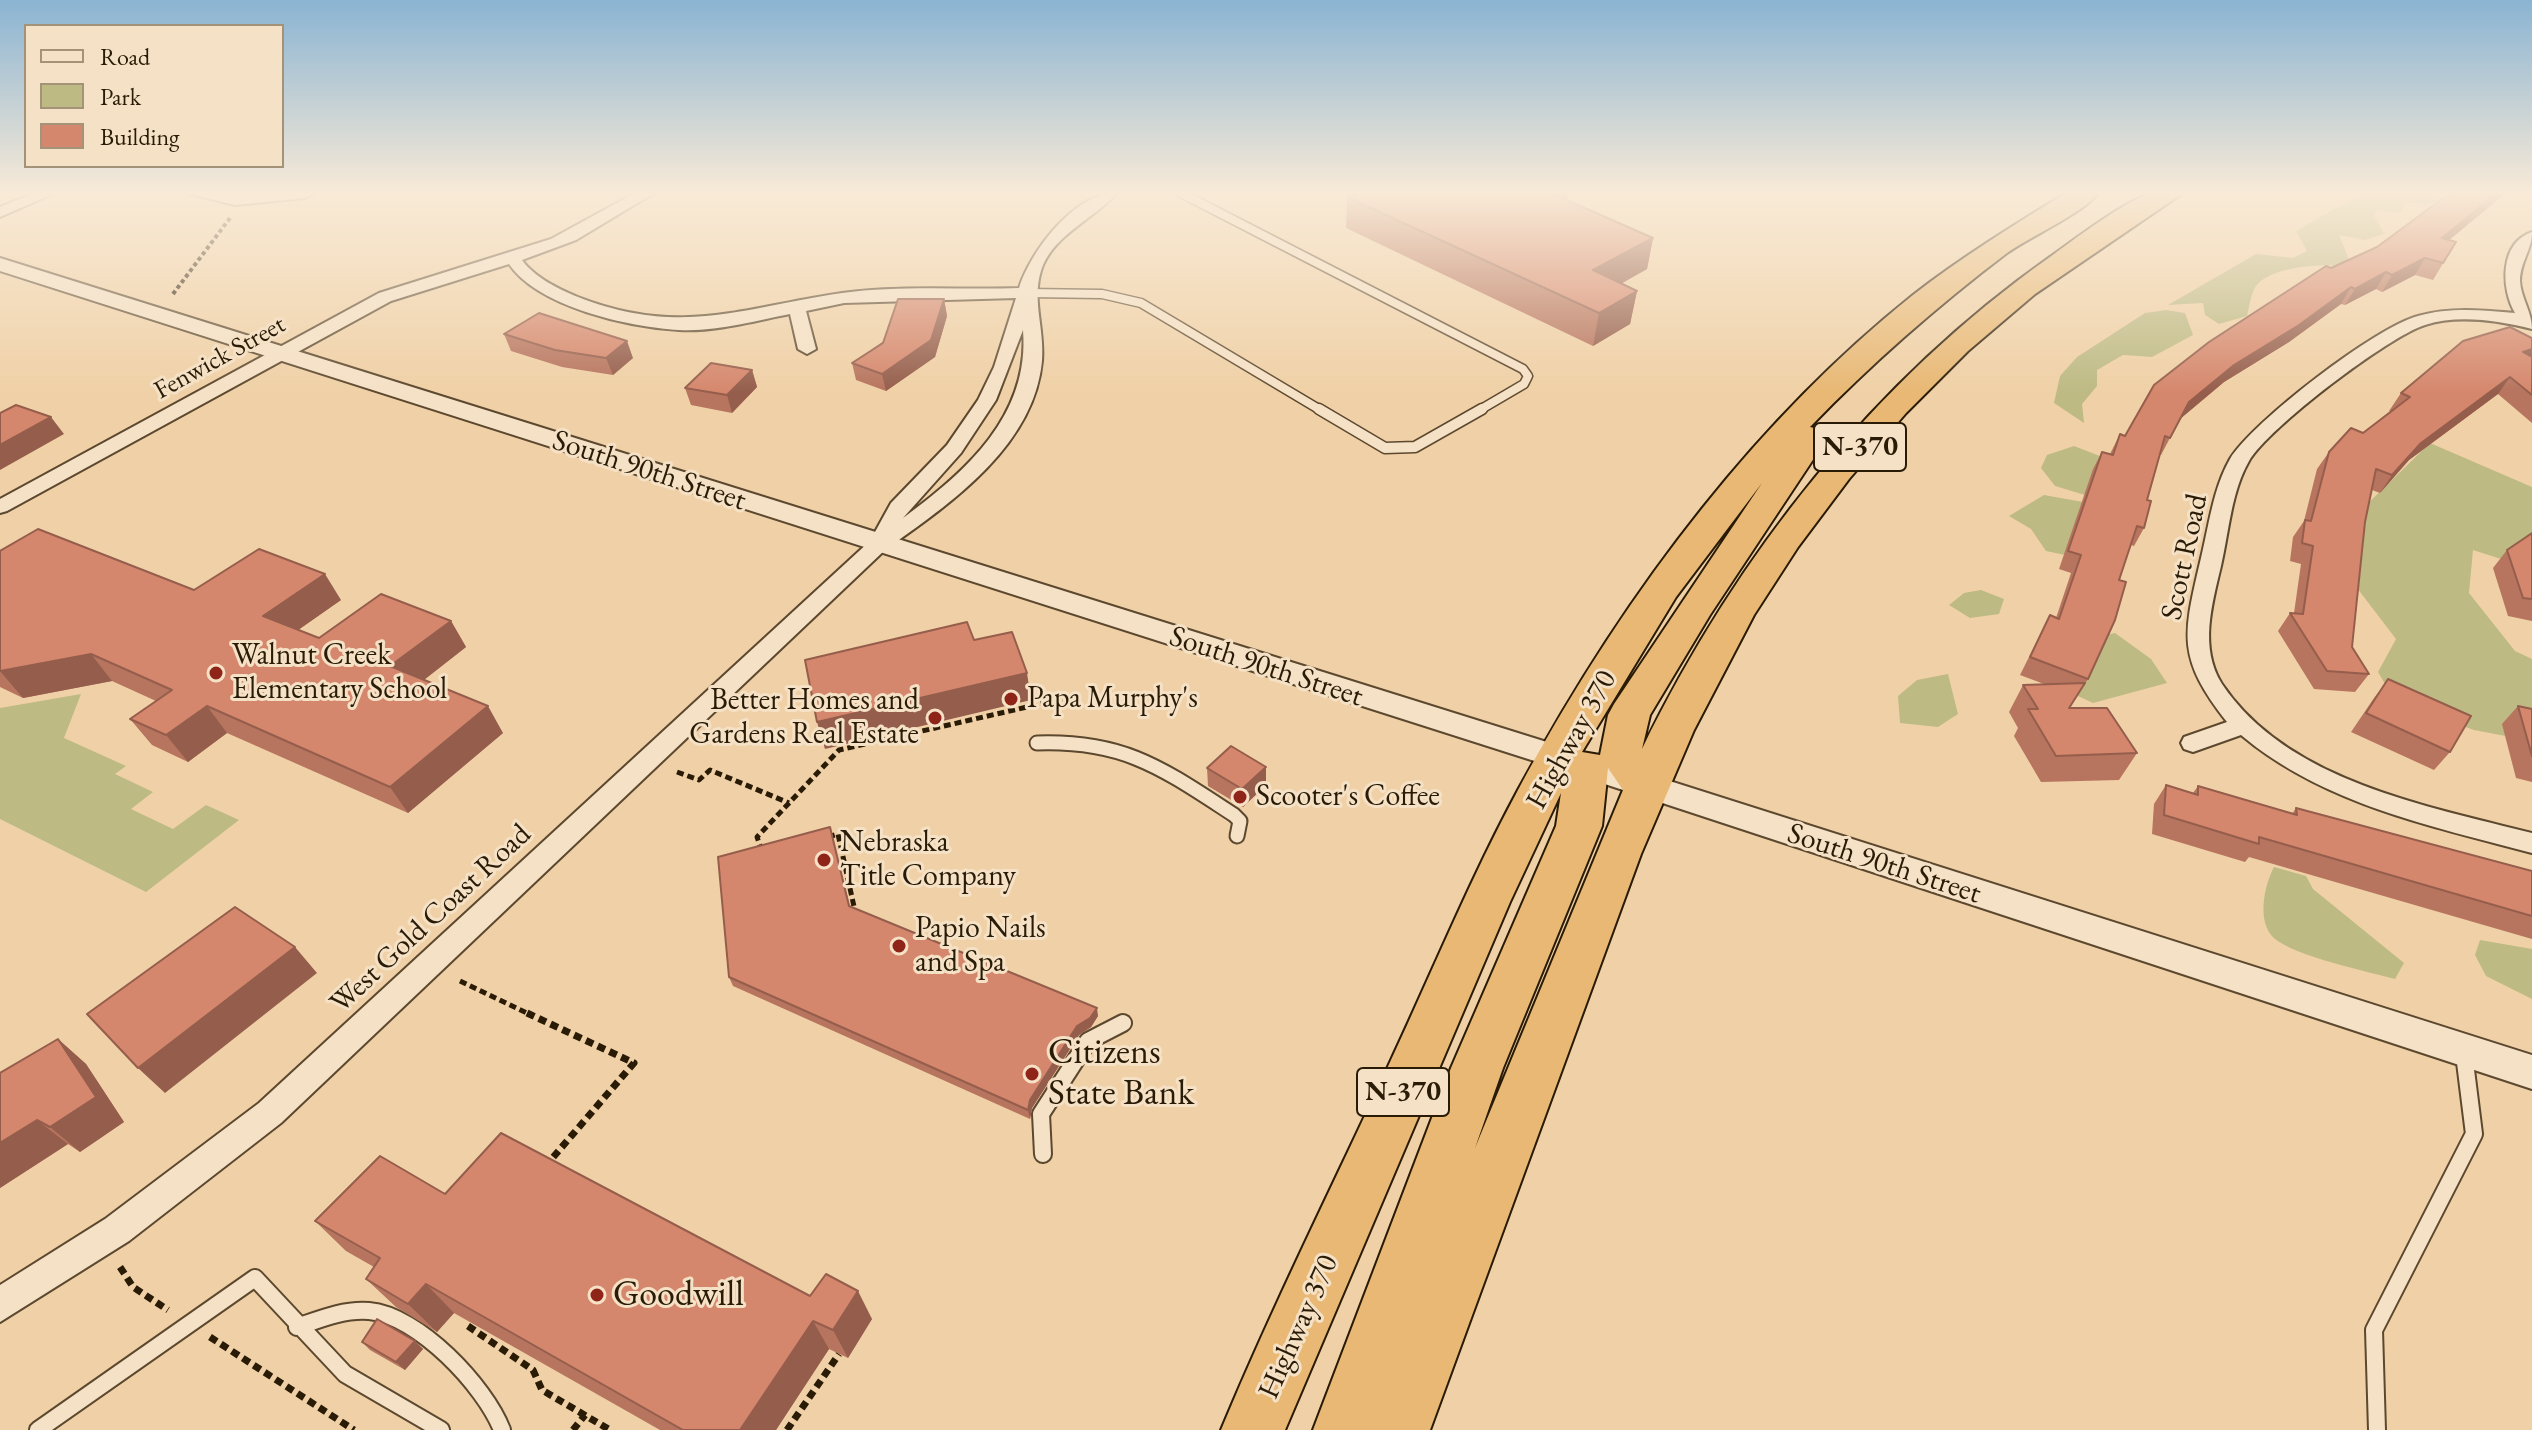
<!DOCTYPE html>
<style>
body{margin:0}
#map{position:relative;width:2532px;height:1430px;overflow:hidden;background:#f0d1a7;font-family:"EB Garamond",serif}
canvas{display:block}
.legend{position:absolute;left:24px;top:24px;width:260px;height:144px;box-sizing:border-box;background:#f5e1c6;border:2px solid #a49279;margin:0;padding:10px 14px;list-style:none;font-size:24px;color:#2a1b06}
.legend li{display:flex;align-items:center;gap:16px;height:40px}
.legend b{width:40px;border:2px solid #a49279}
</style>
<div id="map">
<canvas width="2532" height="1430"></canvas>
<ul class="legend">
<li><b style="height:10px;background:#f5e1c6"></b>Road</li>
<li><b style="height:22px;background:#bdba84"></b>Park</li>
<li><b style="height:22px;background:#d5876d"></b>Building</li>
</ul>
</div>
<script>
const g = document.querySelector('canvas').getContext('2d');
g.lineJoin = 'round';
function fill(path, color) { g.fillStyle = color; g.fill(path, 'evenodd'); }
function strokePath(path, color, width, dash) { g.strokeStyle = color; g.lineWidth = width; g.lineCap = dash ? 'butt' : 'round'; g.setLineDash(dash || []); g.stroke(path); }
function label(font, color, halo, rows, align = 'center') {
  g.font = font + ' "EB Garamond",serif'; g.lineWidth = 6; g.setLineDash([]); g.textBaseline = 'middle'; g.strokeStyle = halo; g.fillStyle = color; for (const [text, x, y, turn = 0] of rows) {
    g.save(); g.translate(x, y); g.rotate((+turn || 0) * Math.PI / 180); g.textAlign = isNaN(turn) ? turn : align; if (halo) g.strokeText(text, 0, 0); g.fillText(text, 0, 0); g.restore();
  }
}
fill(new Path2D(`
 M2362,193h65l11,8 -11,4 -21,-2 -6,10 -23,-3 -3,5 10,19 -19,6 -26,-5 13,32c-24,-4 -79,-2 -96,19 -5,7 -7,22 -9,30l-28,8 -14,-9 -2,-12 -35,2 88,-51 37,4 14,-7 -11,-20z
 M2166,310l19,3 8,22 -41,22 -29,-2 -26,15v16l-15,18 2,19 -30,-20 6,-27 17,-19 68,-44z
 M2430,443l102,44v82l-59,-19 -4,43 46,58 17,8v82l-58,-11 -79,-29 -17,-29 18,-33 -42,-55 5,-72z
 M2074,446l31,12 -20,37 -30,-9 -14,-18 6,-13z
 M2044,495l39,7 -18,53 -19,-4 -15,-22 -22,-13z
 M1981,590l23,9 -5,15 -29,4 -21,-13 15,-12z
 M2115,633l36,26 16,24 -74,20 -15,-7 -2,-54z
 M1948,674l10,40 -20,13 -38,-4 -2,-27 19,-16z
 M81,694l-17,44 62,28 -11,8 38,18 -22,17 42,20 33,-24 33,15 -93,72 -146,-73v-111z
 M2274,867l32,9 7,13 91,74 -9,16c-29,-8 -97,-22 -120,-40 -19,-16 -11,-53 -1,-72z
 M2480,940l52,9v50l-46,-23 -11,-21z`), '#bdba84');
const serviceFar3 = new Path2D(`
 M1181,193l342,176 5,7 -4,8 -46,27
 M1028,293l74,1 39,9 181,108`);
const serviceFar2 = new Path2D(`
 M1319,409l66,39 30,-1 67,-38`);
const serviceFar1 = new Path2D(`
 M1037,743c88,-3 126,26 197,72l6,6 -3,15`);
const service = new Path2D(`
 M1043,1154l-2,-40 47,-73 35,-18
 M297,1327c23,-8 47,-18 72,-16 49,4 116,75 133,119
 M38,1430l217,-152 90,96 96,56
 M2377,1430l-3,-100 100,-196 -10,-80`);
const minor = new Path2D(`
 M34,193h21l-55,24v-10z
 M186,193h127l-8,5 -70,7z
 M635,193h19l-78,47 -54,20c12,17 36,29 56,37 103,40 162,11 264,-4 57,-8 119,-3 177,-5 12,-37 55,-95 98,-95 -22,25 -60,40 -74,72 -13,32 2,63 -1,96 -8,85 -92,143 -156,188l-605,574 -152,118 -129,81v-37l105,-66 154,-116 611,-562 21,-38 56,-58 31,-45 16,-33 22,-69 -172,5 -38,8 10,38 -9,5 -9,-5 -8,-35c-36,7 -74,18 -111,16 -50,-3 -141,-23 -170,-66l-118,37 -384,210 -7,2v-14l379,-206 172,-54zM1023,330c7,85 -57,142 -120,188l58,-65 35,-53z
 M2532,232c0,18 -12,30 -12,49 1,18 12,30 12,48 -32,-8 -73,-15 -107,-4 -36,11 -157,103 -176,136 -18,31 -20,71 -28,105 -9,38 -22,82 1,118 65,97 204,122 310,149v20c-101,-27 -209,-49 -291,-118l-48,17 -9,-3 -3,-6 3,-6 43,-15c-51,-65 -44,-87 -26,-164 8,-33 12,-69 29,-99 22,-37 146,-132 188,-143 31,-9 64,-6 97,-3 -14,-24 -16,-70 17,-81z`);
const tertiary = new Path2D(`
 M0,258l1569,491 963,306v34l-985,-324 -1547,-494z`);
const trunk = new Path2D(`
 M2066,193h32c-14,20 -69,44 -91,60 -71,54 -135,110 -197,174l13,3 5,7 -118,178 -60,100 -8,34c95,-194 231,-367 408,-492 22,-16 80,-60 103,-64 9,-2 21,0 30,0l-148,101 -67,57 -62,62 -57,66 -51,68 -44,68 -60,115 -53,124 -211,576h-117l138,-362 105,-242 5,-33 -51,109 -225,528h-64c52,-125 113,-247 170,-370 42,-90 80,-183 127,-270 100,-185 230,-363 395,-495 49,-38 101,-70 153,-102zM1762,483l-148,221 -6,11 -8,40 -18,-3 94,-155zM1608,768l15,22 -148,358 28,-80 99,-242z`);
strokePath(serviceFar3, '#5c482e', 11);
strokePath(serviceFar2, '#5c482e', 13);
strokePath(serviceFar1, '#5c482e', 17);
strokePath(service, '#5c482e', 20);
strokePath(minor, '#5c482e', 4);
strokePath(tertiary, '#5c482e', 4);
strokePath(trunk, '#2a1b06', 4);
strokePath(new Path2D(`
 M173,294l57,-76`), '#2a1b06', 4, [4, 3]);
strokePath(new Path2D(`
 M677,772l22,8 11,-10 79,33
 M828,837l10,-3 17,77
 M762,851l-5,-14 82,-87 223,-51
 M460,981l71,34`), '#2a1b06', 5, [7, 4]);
strokePath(new Path2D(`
 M527,1013l107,50 -85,99
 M120,1267l13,20 35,23
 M468,1326l65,44 9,20 68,40
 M210,1337l144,93
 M573,1430l12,-15
 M787,1430l52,-76`), '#2a1b06', 7, [8, 5]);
strokePath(serviceFar3, '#f5e1c6', 8);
strokePath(serviceFar2, '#f5e1c6', 10);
strokePath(serviceFar1, '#f5e1c6', 13);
strokePath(service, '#f5e1c6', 16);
fill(minor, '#f5e1c6');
fill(tertiary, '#f5e1c6');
fill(trunk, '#e8b874');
fill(new Path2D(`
 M1358,193h210l-1,7 86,38 -6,31 -26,15 16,7 -7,33 -37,22 -247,-118 1,-31z
 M2450,193h56l-57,47 7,2 -23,38 -18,-5 -33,17 -6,-3 -31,16 -4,-1 -52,38 -65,40 -44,37 -19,36h-1l-13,45 -3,28 -10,18 -3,-1 -43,134 -18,29 67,45 -18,27 -78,2 -27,-46 4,-8 -9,-16 14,-27 21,-1 -24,-9 30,-60 6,3 15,-45 -12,-4 34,-100 9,-17 8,2 10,-20 5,2 206,-168 46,-21z
 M944,299l3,17 -12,41 -49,34 -30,-11 -4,-17z
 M504,334l129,24 -20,17 -51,-8 -51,-16z
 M2532,338v85l-34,-29 -89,66 -29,33 -8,-3 -7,32 -13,125 17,27 -14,18 -41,-3 -36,-58 12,-18h4l7,-49 -11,-3 3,-24 11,-16 13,-52 12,-17 34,-19 28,-22h-2l12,-18z
 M752,370l5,17 -25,26 -41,-8 -6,-17z
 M2532,533v88l-24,-5 -15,-48 14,-18z
 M0,551l194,39 147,10 -43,30 21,8 132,-17 15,26 -42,33 79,53 -95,80 -181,-80 -39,29 -36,-17 -22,-26 26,-18 -44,-20 -89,17 -23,-11z
 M2388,680l62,72 -16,18 -83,-38 23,-34z
 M2518,706l14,3v73l-16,-4 -14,-54z
 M1207,768l59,17 -23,22 -35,-21z
 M2166,785l27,8 5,-7 94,28 4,-6 236,63v68l-283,-82 -4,5 -93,-28 2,-30z
 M830,827l20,79 248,110 -7,11 -12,8 -47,73 -2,11 -297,-133 -4,-9z
 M58,1039l28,25 38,58 -44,30 -12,-8 -68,44v-115z
 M445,1194l365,102 62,23 -24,39 -19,-9 -53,81h-116l-206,-117 -17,19 -41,-25 -30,-28 8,-12 -28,-16 -31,-30z
 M415,1341l8,8 -18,21 -35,-20 -8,-8z`), '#b7745e');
fill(new Path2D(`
 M1555,193h13l-4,23 -11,-22z
 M2497,193h9l-74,61 10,-16z
 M1653,238l-6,31 -60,33 6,-32z
 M2425,258l-10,17 -33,17 10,-17z
 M2386,272l-10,17 -31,16 10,-16z
 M2351,287l-10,17 -52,38 -65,40 -44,37 9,-17 45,-37z
 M1637,291l-7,33 -37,22 6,-33z
 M944,299l3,17 -12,41 -49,34 -4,-17z
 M627,341l6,17 -20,17 -7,-17z
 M2532,349v14l-9,-11z
 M752,370l5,17 -25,26 -5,-18z
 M2510,377l-12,17 -89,66 -29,33 12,-18 29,-32z
 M51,417l13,17 -64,36v-25z
 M325,574l16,26 -60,42 -18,-26z
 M451,621l15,26 -59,46 -17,-27z
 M91,654l21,27 -89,17 -23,-27z
 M1027,673l4,27 -206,49 -8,-27z
 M207,706l20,27 -39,29 -22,-27z
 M488,706l15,27 -95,80 -18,-26z
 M1266,767v18l-23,22 -1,-18z
 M295,947l22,26 -152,120 -27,-25z
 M1097,1008l1,8 -7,11 -12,8 -47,73 -2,11 -2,-9 2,-10 47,-74z
 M58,1039l28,25 38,58 -44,30 -30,-25z
 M37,1120l31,24 -68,44v-45z
 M426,1284l28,29 -17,19 -29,-28z
 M858,1291l14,28 -24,39 -15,-28z
 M813,1321l16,28 -53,81h-36z
 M415,1341l8,8 -18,21 -9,-8z`), '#955e4c');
const building = new Path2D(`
 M1358,193h197l-2,1 100,44 -60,32 44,21 -38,22 -252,-116z
 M2450,193h47l-55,45 14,4 -13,21 -18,-5 -33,17 -6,-3 -31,17 -4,-2 -52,38 -65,40 -45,37 -19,36 -5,-2 -18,64 4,1 -7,27 -7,-2 -18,54 7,2 -11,38 -27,59 -58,-22 20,-42 9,4 22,-64 -13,-4 34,-99 11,3 7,-21 5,2 29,-51 55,-43 117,-76 5,2 46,-21z
 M898,299h46l-13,41 -49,34 -30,-11 31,-20z
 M539,313l88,28 -21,17 -51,-8 -51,-16z
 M2510,327l22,11v11l-9,3 9,5v38l-22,-18 -89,66 -29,32 -16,-6 -11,53 -13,125 17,27 -42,-3 -37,-58 13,1 10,-68 -11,-3 3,-23 6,1 18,-69 22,-24 12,5 47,-36 -9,-4 62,-52z
 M711,363l41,7 -25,25 -42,-7z
 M16,405l35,12 -51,28v-32z
 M38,529l156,61 65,-41 66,25 -62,42 56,22 62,-44 70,27 -61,45 98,40 -98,81 -183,-81 -41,29 -36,-16 42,-29 -81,-36 -91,17v-120z
 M2532,533v66l-9,-1 -16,-48z
 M967,622l7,18 38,-8 15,41 -210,49 -12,-62z
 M2388,679l83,37 -21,36 -84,-39z
 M2085,683l-16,25h38l30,45 -81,3 -28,-47h10l-15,-24z
 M2518,706l14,3v47z
 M1231,746l35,21 -24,22 -35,-21z
 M2166,785l32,10v-9l99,29 -1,-7 236,63v45l-273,-79v7l-95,-29z
 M830,827l19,79 248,102 -7,10 -13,8 -47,74 -2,10 -299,-133 -11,-120z
 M235,907l60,40 -157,121 -51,-54z
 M58,1039l38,58 -46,30 -13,-7 -37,23v-70z
 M501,1133l309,163 16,-22 32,17 -25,39 -20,-9 -73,109h-57l-257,-146 -18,20 -42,-25 14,-21 -65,-37 65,-65 65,38z
 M377,1319l38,22 -19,21 -34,-20z`);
fill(building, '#d5876d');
strokePath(building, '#955e4c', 2);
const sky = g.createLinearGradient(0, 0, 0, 393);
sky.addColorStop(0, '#8ab4d2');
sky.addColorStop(0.49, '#f8ead7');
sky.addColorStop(1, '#f8ead700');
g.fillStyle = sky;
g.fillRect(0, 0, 2532, 393);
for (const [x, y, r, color] of [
 [216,673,8,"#8f2418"],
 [1011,699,8,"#8f2418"],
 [935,718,8,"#8f2418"],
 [1240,797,8,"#8f2418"],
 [824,860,8,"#8f2418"],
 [899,946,8,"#8f2418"],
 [1032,1074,8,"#8f2418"],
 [597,1295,8,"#8f2418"]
]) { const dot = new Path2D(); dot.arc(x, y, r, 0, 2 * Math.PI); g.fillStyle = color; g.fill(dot); strokePath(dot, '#f5e1c6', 3); }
label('26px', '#2a1b06', '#f5e1c6', [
 ["Fenwick Street",220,358,-29]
]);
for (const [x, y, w] of [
 [1860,447,92],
 [1403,1092,92]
]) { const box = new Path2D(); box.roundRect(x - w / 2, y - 24, w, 48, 6); g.fillStyle = '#f5e1c6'; g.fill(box); strokePath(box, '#2a1b06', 2); }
label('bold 28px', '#2a1b06', null, [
 ["N-370",1860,447],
 ["N-370",1403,1092]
]);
label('30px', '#2a1b06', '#f5e1c6', [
 ["South 90th Street",649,471,18],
 ["Scott Road",2185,557,-78],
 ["South 90th Street",1266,667,18],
 ["Highway 370",1572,740,-61],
 ["South 90th Street",1884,864,18],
 ["West Gold Coast Road",431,919,-43],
 ["Highway 370",1299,1327,-66]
]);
label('30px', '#2a1b06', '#f5e1c6', [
 ["Walnut Creek",232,656],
 ["Elementary School",232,690],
 ["Papa Murphy's",1027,699],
 ["Better Homes and",919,701,"right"],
 ["Gardens Real Estate",919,735,"right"],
 ["Scooter's Coffee",1256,797],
 ["Nebraska",840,843],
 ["Title Company",840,877],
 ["Papio Nails",915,929],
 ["and Spa",915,963]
], 'left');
label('36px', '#2a1b06', '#f5e1c6', [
 ["Citizens",1048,1053],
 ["State Bank",1048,1094],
 ["Goodwill",613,1295]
], 'left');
</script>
